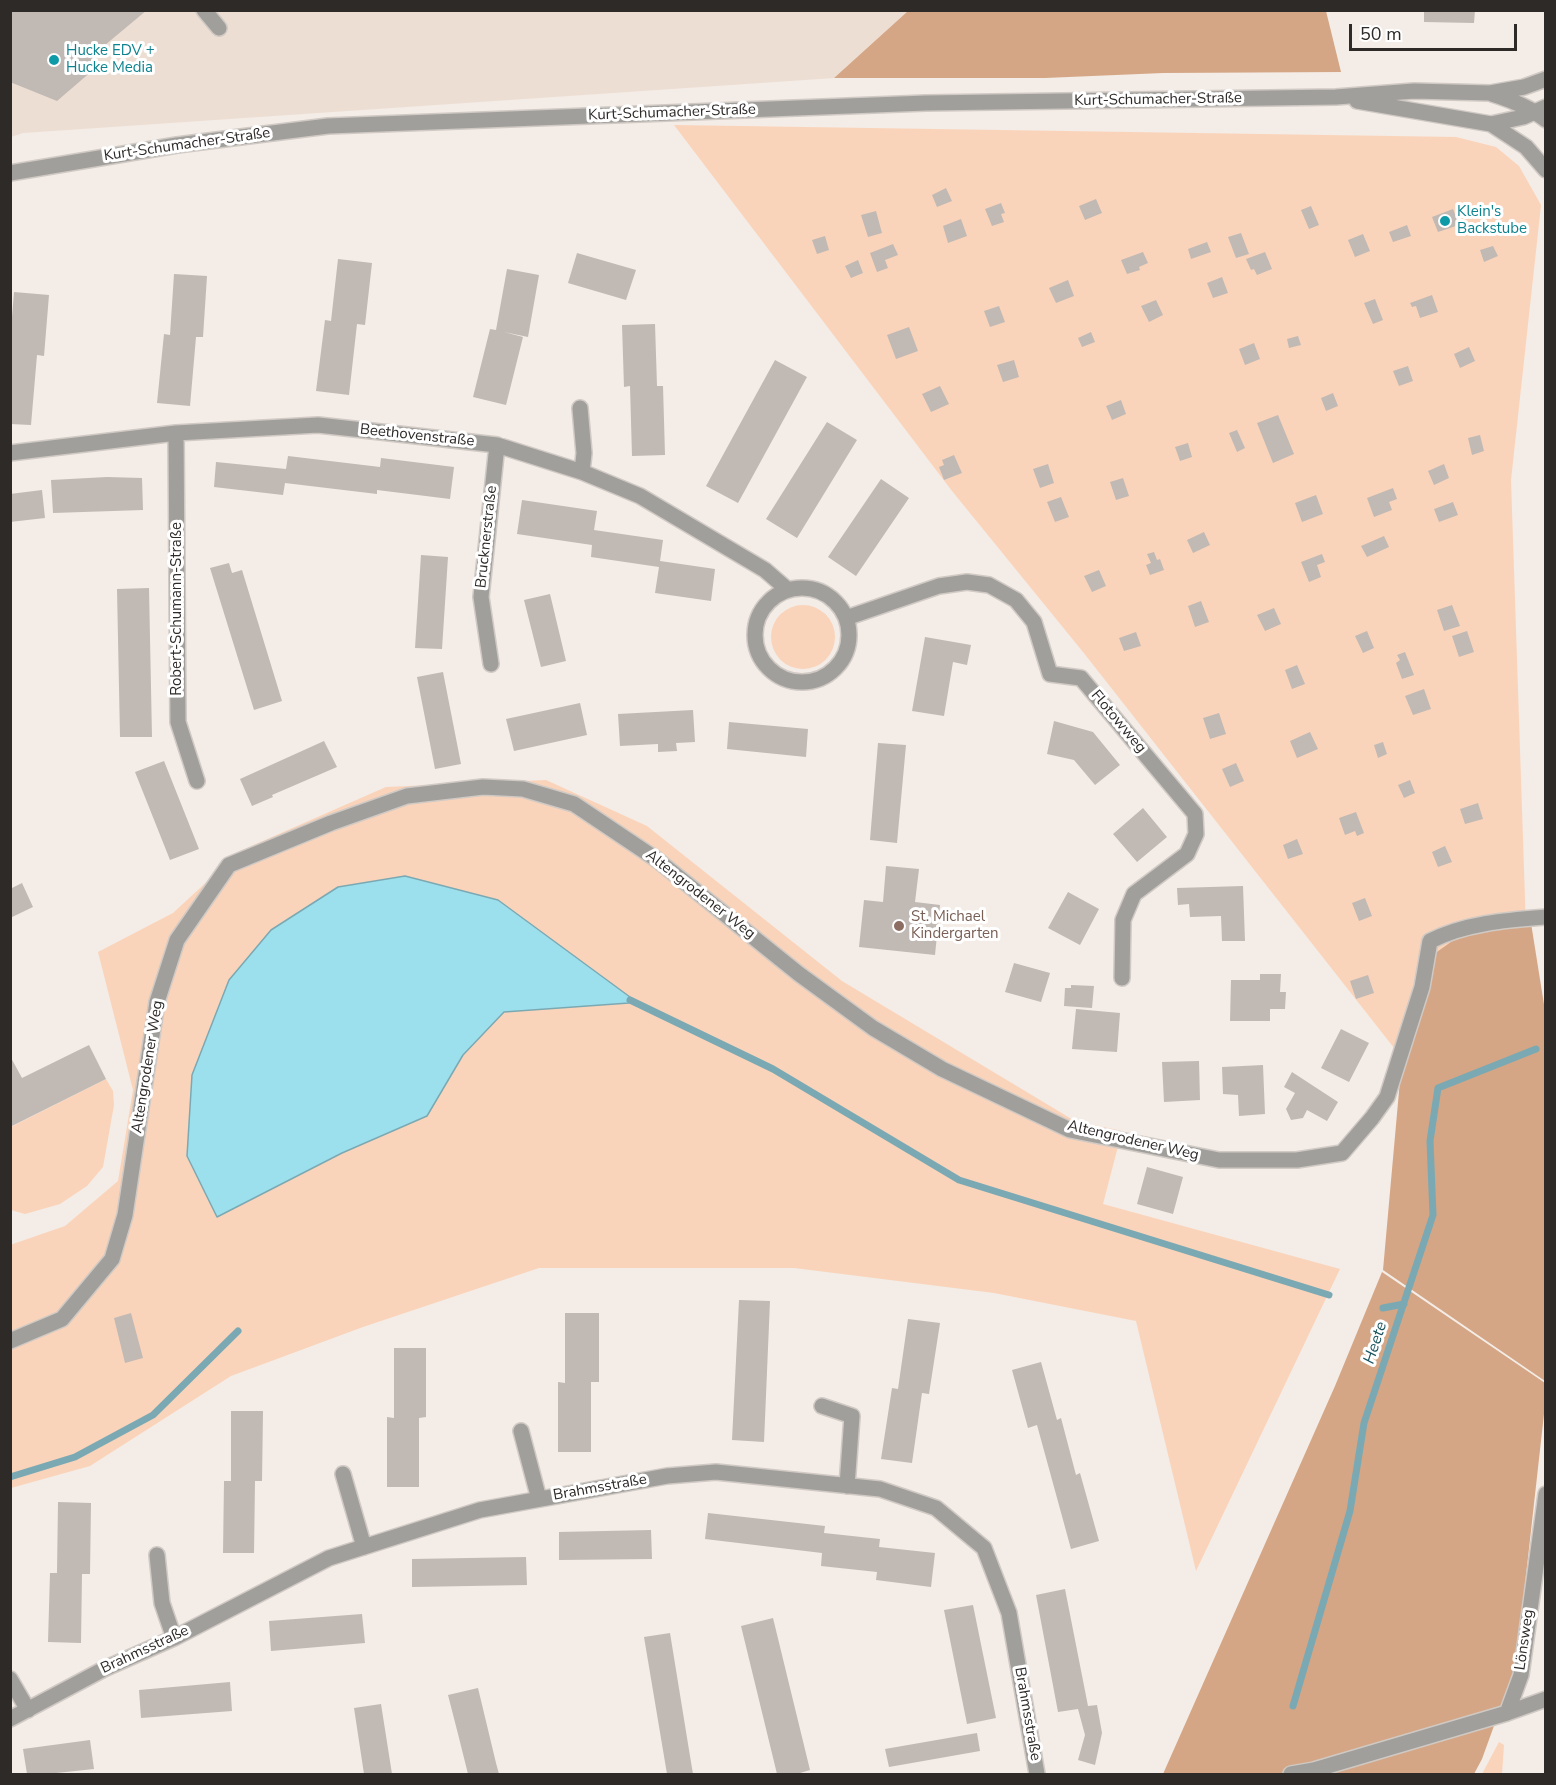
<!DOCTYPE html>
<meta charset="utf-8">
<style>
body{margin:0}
#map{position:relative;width:1556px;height:1785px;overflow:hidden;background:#f4ece6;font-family:"Nunito Sans",sans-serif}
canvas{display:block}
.frame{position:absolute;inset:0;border:12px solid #2d2a28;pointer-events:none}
.scale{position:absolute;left:1349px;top:24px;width:168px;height:27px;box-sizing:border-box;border:3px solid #2d2a28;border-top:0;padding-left:8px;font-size:18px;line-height:21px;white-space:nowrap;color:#2d2a28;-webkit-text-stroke:4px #fff;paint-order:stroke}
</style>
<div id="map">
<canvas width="1556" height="1785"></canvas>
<div class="frame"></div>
<div class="scale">50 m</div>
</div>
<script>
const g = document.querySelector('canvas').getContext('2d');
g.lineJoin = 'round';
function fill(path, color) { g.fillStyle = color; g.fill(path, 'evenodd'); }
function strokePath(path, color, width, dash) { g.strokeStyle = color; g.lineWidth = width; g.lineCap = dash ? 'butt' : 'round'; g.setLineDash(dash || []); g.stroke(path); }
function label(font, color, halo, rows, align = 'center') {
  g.font = font + ' "Nunito Sans",sans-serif'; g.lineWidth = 6; g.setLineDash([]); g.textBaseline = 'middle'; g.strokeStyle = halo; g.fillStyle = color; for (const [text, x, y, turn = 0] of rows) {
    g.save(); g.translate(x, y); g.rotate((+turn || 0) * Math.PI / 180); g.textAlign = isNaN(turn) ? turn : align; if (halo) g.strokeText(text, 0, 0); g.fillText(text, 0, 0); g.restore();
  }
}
fill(new Path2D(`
 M11,11h897l-74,67 -811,55 -12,4z`), '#edded3');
fill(new Path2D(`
 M674,125l782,12 40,10 23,19 22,39 -30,275 15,449 -106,27 -22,97 -315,-401 -131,-161z
 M771 637a32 32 0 1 1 64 0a32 32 0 1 1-64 0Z
 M546,780l101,46 195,155 233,140 47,10 -19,73 237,65 -144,302 -60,-250 -142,-28 -200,-25h-255l-176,59 -132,49 -141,90 -79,22 -1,-243 55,-19 53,-45 15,-91 -35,-138 75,-39 67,-62 146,-64z
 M106,1079l7,12 1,14 -11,62 -16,19 -27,18 -35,10 -14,-4v-83z
 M1499,1742l5,3 -2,29h-20z`), '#fad4ba');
fill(new Path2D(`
 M908,11h418l15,61 -178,1 -118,5h-211z
 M1531,923l15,94 -1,364 -162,-111 19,-212 32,-104 24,-17 42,-10z
 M1382,1272l163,111v22l-29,260 -34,94 -8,15h-311l172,-388z`), '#d4a685');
const water = new Path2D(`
 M405,876l93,24 132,97 -1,6 -125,9 -41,43 -36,61 -85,37 -125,64 -30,-61 5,-81 37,-95 42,-50 67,-43z`);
fill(water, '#9ce0ee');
strokePath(water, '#7ba9b3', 1.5);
strokePath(new Path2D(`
 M630,1000l143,69 186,111 370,115
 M1383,1308l21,-4
 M10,1477l65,-20 78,-42 85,-84
 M1293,1706l57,-195 14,-88 69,-208 -3,-74 8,-53 98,-39`), '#7ba9b3', 7);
fill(new Path2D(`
 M10,10h137l-54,45 7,9 -43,37 -47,-19z
 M1424,10h51l-1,13 -50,-1z
 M946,188l6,13 -15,6 -5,-12z
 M1096,199l6,14 -17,7 -6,-14z
 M1001,203l4,10 -4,1 3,8 -12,4 -7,-17z
 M1311,206l8,19 -10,4 -8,-19z
 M1453,209l6,16 -21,7 -6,-15z
 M876,211l6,22 -14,4 -7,-22z
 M961,219l6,17 -19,7 -5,-17z
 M1407,225l4,11 -18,6 -4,-10z
 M1241,233l8,21 -13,4 -8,-21z
 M1363,234l7,17 -15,6 -7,-17z
 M825,236l4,14 -12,4 -5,-14z
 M1207,242l4,10 -20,7 -3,-10z
 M893,244l5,11 -13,5 3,8 -11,4 -7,-19z
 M1493,246l5,10 -14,6 -4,-12z
 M1143,252l5,11 -9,4 1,3 -13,4 -6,-14z
 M1265,252l7,17 -15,6 -3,-6 -3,1 -5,-11z
 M577,253l59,17 -10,30 -58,-17z
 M338,259l34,4 -7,62 -8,-1 -8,71 -33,-4 9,-71 6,1z
 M858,260l5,13 -12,5 -6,-12z
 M507,269l32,6 -11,62 -24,-5 19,5 -17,68 -33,-8 17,-68 6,1z
 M174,274l33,2 -4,61h-7l-6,69 -33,-3 7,-69 6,1z
 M1222,277l6,16 -15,5 -6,-15z
 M1068,280l6,16 -18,7 -7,-15z
 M14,292l35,3 -5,61 -7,-1 -6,70 -21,-1v-82z
 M1432,295l6,17 -18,6 -4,-12 -4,1 -2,-4z
 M1375,299l8,21 -10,4 -9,-21z
 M1156,300l7,15 -14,7 -8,-16z
 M999,306l6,16 -15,5 -6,-16z
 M655,324l2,62h6l2,69 -33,1 -2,-70 -6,1 -2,-62z
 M909,327l9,24 -22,8 -9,-24z
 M1091,332l4,10 -13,5 -4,-9z
 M1298,336l3,9 -12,3 -2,-9z
 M1254,343l6,16 -15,6 -6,-16z
 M1469,347l6,14 -15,7 -6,-14z
 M775,360l32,17 -69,126 -32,-17z
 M1014,360l5,17 -16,5 -6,-17z
 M1408,366l5,15 -14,5 -6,-15z
 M940,386l9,18 -18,8 -9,-18z
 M1333,393l5,13 -12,5 -5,-13z
 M1121,400l5,14 -14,6 -6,-14z
 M1278,415l16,39 -21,9 -16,-40z
 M827,422l30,18 -60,98 -31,-19z
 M1237,430l8,18 -8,4 -8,-19z
 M1480,435l4,16 -12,4 -4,-17z
 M1188,443l4,14 -12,4 -5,-14z
 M954,455l8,18 -18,7 -5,-13 5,-2 -2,-5z
 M288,456l92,11 1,-9 73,9 -4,32 -73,-9v4l-92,-11 -2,12 -69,-8 2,-25 70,7z
 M1048,464l6,19 -14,5 -7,-19z
 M1444,464l5,14 -15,7 -6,-14z
 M107,477l35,1 1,32 -90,3 -2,-33z
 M1123,478l6,18 -13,4 -6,-18z
 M881,479l28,19 -53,78 -28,-19z
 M1393,488l4,11 -8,3 3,8 -18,7 -7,-19z
 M42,490l3,28 -35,4v-28z
 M1316,495l7,19 -21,8 -7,-19z
 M1061,497l8,20 -14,5 -8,-20z
 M522,500l75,11 -3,19 69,10 -3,21 55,8 -4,32 -56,-8 4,-26 -68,-10 1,-12 -75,-11z
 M1453,502l5,13 -19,7 -5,-13z
 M1204,532l6,13 -17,8 -6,-13z
 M1384,536l5,11 -22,10 -6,-11z
 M1154,552l3,8 3,-1 4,11 -14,5 -4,-10 5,-2 -4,-9z
 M1322,554l3,8 -8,3 4,12 -12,5 -8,-20z
 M421,555l27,2 -6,92 -27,-1z
 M229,563l3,10 10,-3 40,131 -28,9 -44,-142z
 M1099,570l7,16 -14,6 -8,-16z
 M149,588l3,149h-32l-3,-148z
 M550,594l16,67 -25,6 -17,-67z
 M1201,601l8,21 -14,5 -7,-21z
 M1452,605l8,21 -16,5 -7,-21z
 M1274,608l7,16 -16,7 -8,-16z
 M1367,631l7,17 -11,5 -8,-17z
 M1467,631l7,21 -15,5 -7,-21z
 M1136,632l5,14 -17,5 -5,-13z
 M925,637l46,8 -4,20 -14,-3 -9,54 -32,-5z
 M1405,652l9,23 -12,4 -6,-16 4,-3 -3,-5z
 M1297,665l8,19 -13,5 -7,-19z
 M443,672l18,92 -26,5 -18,-92z
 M1424,689l7,20 -18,6 -8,-19z
 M580,703l7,32 -73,16 -8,-32z
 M693,710l2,32 -19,1 1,8 -19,1v-8l-38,2 -2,-32z
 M1219,713l7,21 -16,5 -7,-21z
 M1054,721l39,11 27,33 -25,20 -21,-25 -27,-6z
 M729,722l79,7 -2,28 -79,-8z
 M1310,732l8,17 -21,9 -7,-17z
 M324,741l13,26 -65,28 1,2 -21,9 -12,-27z
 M1383,742l4,12 -9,4 -4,-13z
 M878,743l28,2 -9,98 -27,-3z
 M164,761l35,88 -29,11 -35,-88z
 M1236,763l8,18 -14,6 -8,-18z
 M1410,780l5,13 -11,5 -6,-13z
 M1478,803l5,16 -18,5 -5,-15z
 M1143,808l24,29 -30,25 -24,-28z
 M1356,812l8,21 -7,3 -2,-5 -10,4 -6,-17z
 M1297,839l6,15 -15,5 -5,-14z
 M1445,846l7,16 -14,5 -6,-15z
 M886,866l33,3 -4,33 25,3 -5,50 -76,-8 5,-47 19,2z
 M22,883l11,24 -23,11v-29z
 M1243,886l2,55h-23l-1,-25 -31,1 -1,-13 -11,1 -1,-17z
 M1068,892l31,17 -19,36 -32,-17z
 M1365,898l7,18 -13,5 -7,-18z
 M1014,963l36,10 -9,29 -36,-10z
 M1260,974h21l-1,18h6l-1,17h-15v12h-40l1,-41h29z
 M1368,975l6,18 -18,6 -6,-18z
 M1071,985l23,1 -2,22 -28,-2 1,-18h6z
 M1076,1009l44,4 -3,39 -45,-3z
 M1341,1029l28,14 -20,39 -28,-14z
 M89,1045l17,34 -96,48v-71l12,22z
 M1199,1061l1,39 -36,2 -2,-40z
 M1263,1065l2,49 -26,2 -1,-21 -15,-1 -1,-27z
 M1292,1072l46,30 -11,19 -20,-11 -4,8 -12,2 -5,-11 9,-16 -11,-6z
 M1147,1167l36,10 -10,37 -36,-10z
 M739,1300l31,1 -6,141 -32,-2z
 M131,1313l12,45 -18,5 -11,-45z
 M565,1313h34v69h-8v70h-33v-70l7,1z
 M908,1319l32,4 -11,71 -7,-1 -10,70 -31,-4 11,-71 6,1z
 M394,1348h32v69l-7,1v69h-32v-70l7,1z
 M1041,1362l16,58 4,-2 15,57 4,-2 19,68 -28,8 -34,-124 -9,3 -16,-58z
 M231,1411h32l-1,70h-7l-1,72h-31l1,-72h7z
 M58,1502l33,1 -1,71h-8l-1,69 -33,-1 2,-69h7z
 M708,1513l117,13 -1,7 56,6 -1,8 56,6 -4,34 -55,-7 1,-8 -56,-6 1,-13 -117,-14z
 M651,1530l1,29 -93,1v-28z
 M526,1557l1,28 -115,2v-28z
 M1065,1589l23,117 9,-1 5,28 -7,32 -17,-5 7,-25 -7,-26 -20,3 -22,-117z
 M973,1605l23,113 -29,6 -23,-114z
 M362,1614l3,29 -94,8 -2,-30z
 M773,1618l37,152 -10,3 1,1h-24l-36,-148z
 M670,1633l19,117 4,24h-26l-23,-137z
 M230,1682l2,29 -91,7 -2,-28z
 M478,1688l18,75 3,11h-31l-10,-40 -10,-39z
 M381,1704l11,70h-28l-10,-66z
 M977,1733l3,18 -91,16 -4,-18z
 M90,1740l4,29 -47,5h-20l-4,-25z`), '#c1b9b4');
const minor = new Path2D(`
 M204,10l15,18
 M1492,94c19,6 38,13 54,26
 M1357,101l134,23 32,-7 23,-10
 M1491,124l35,23 20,23
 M10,173l167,-28 151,-19 598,-23 410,-6 78,-6 76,2 34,-6 22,-8
 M580,408l4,45 -2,19
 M176,433l2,289 19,59
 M10,453l166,-20 142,-8 179,20 85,27 58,24 125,74 23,20
 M755 635a47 47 0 1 1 94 0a47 47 0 1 1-94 0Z
 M846,618l93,-32 28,-4 22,3 27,15 18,22 16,52 31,4 114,136 1,20 -9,20 -53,40 -11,26 -1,58
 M491,664l-10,-67 16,-152
 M10,1341l52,-22 50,-60 13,-44 32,-213 20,-62 52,-75 102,-42 76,-27 76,-9 40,2 51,15 82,55 143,115 74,54 69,41 128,61 149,30h78l45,-7 30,-35 15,-21 35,-110 8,-46c35,-18 77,-21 116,-24
 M822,1406l30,10 -5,70
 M521,1431l18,68
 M343,1474l21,73
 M157,1555l5,48 12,35
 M10,1679l18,31
 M1507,1713l14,-38 25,-181
 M10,1719l94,-50 70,-31 155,-80 151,-48 187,-34 49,-4 164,17 56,19 48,40 25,65 28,161
 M1291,1774l23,-4 193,-57 39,-14`);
strokePath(minor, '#d0c9c4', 18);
strokePath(minor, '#a09f9b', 15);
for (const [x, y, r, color] of [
 [54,60,6,"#0f9aa8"],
 [1445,221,6,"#0f9aa8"],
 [899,926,6,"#8d6e63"]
]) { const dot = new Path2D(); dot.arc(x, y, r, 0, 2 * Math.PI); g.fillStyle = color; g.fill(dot); strokePath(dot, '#fff', 2); }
label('15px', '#0d838f', '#fff', [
 ["Hucke EDV +",66,51],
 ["Hucke Media",66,68],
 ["Klein's",1457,212],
 ["Backstube",1457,229]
], 'left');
label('15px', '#2d2a28', '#fff', [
 ["Kurt-Schumacher-Straße",1158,100,-1],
 ["Kurt-Schumacher-Straße",672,113,-2],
 ["Kurt-Schumacher-Straße",187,145,-8],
 ["Beethovenstraße",417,436,6],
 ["Brucknerstraße",487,537,-84],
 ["Robert-Schumann-Straße",177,609,-90],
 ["Flotowweg",1118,722,50],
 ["Altengrodener Weg",700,895,38],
 ["Altengrodener Weg",148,1067,-81],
 ["Altengrodener Weg",1133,1141,13],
 ["Brahmsstraße",600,1488,-10],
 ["Lönsweg",1525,1640,-82],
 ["Brahmsstraße",145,1650,-25],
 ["Brahmsstraße",1027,1714,80]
]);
label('15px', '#785e54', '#fff', [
 ["St. Michael",911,917],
 ["Kindergarten",911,934]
], 'left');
label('italic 16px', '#19535d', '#fff', [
 ["Heete",1376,1343,-72]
]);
</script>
